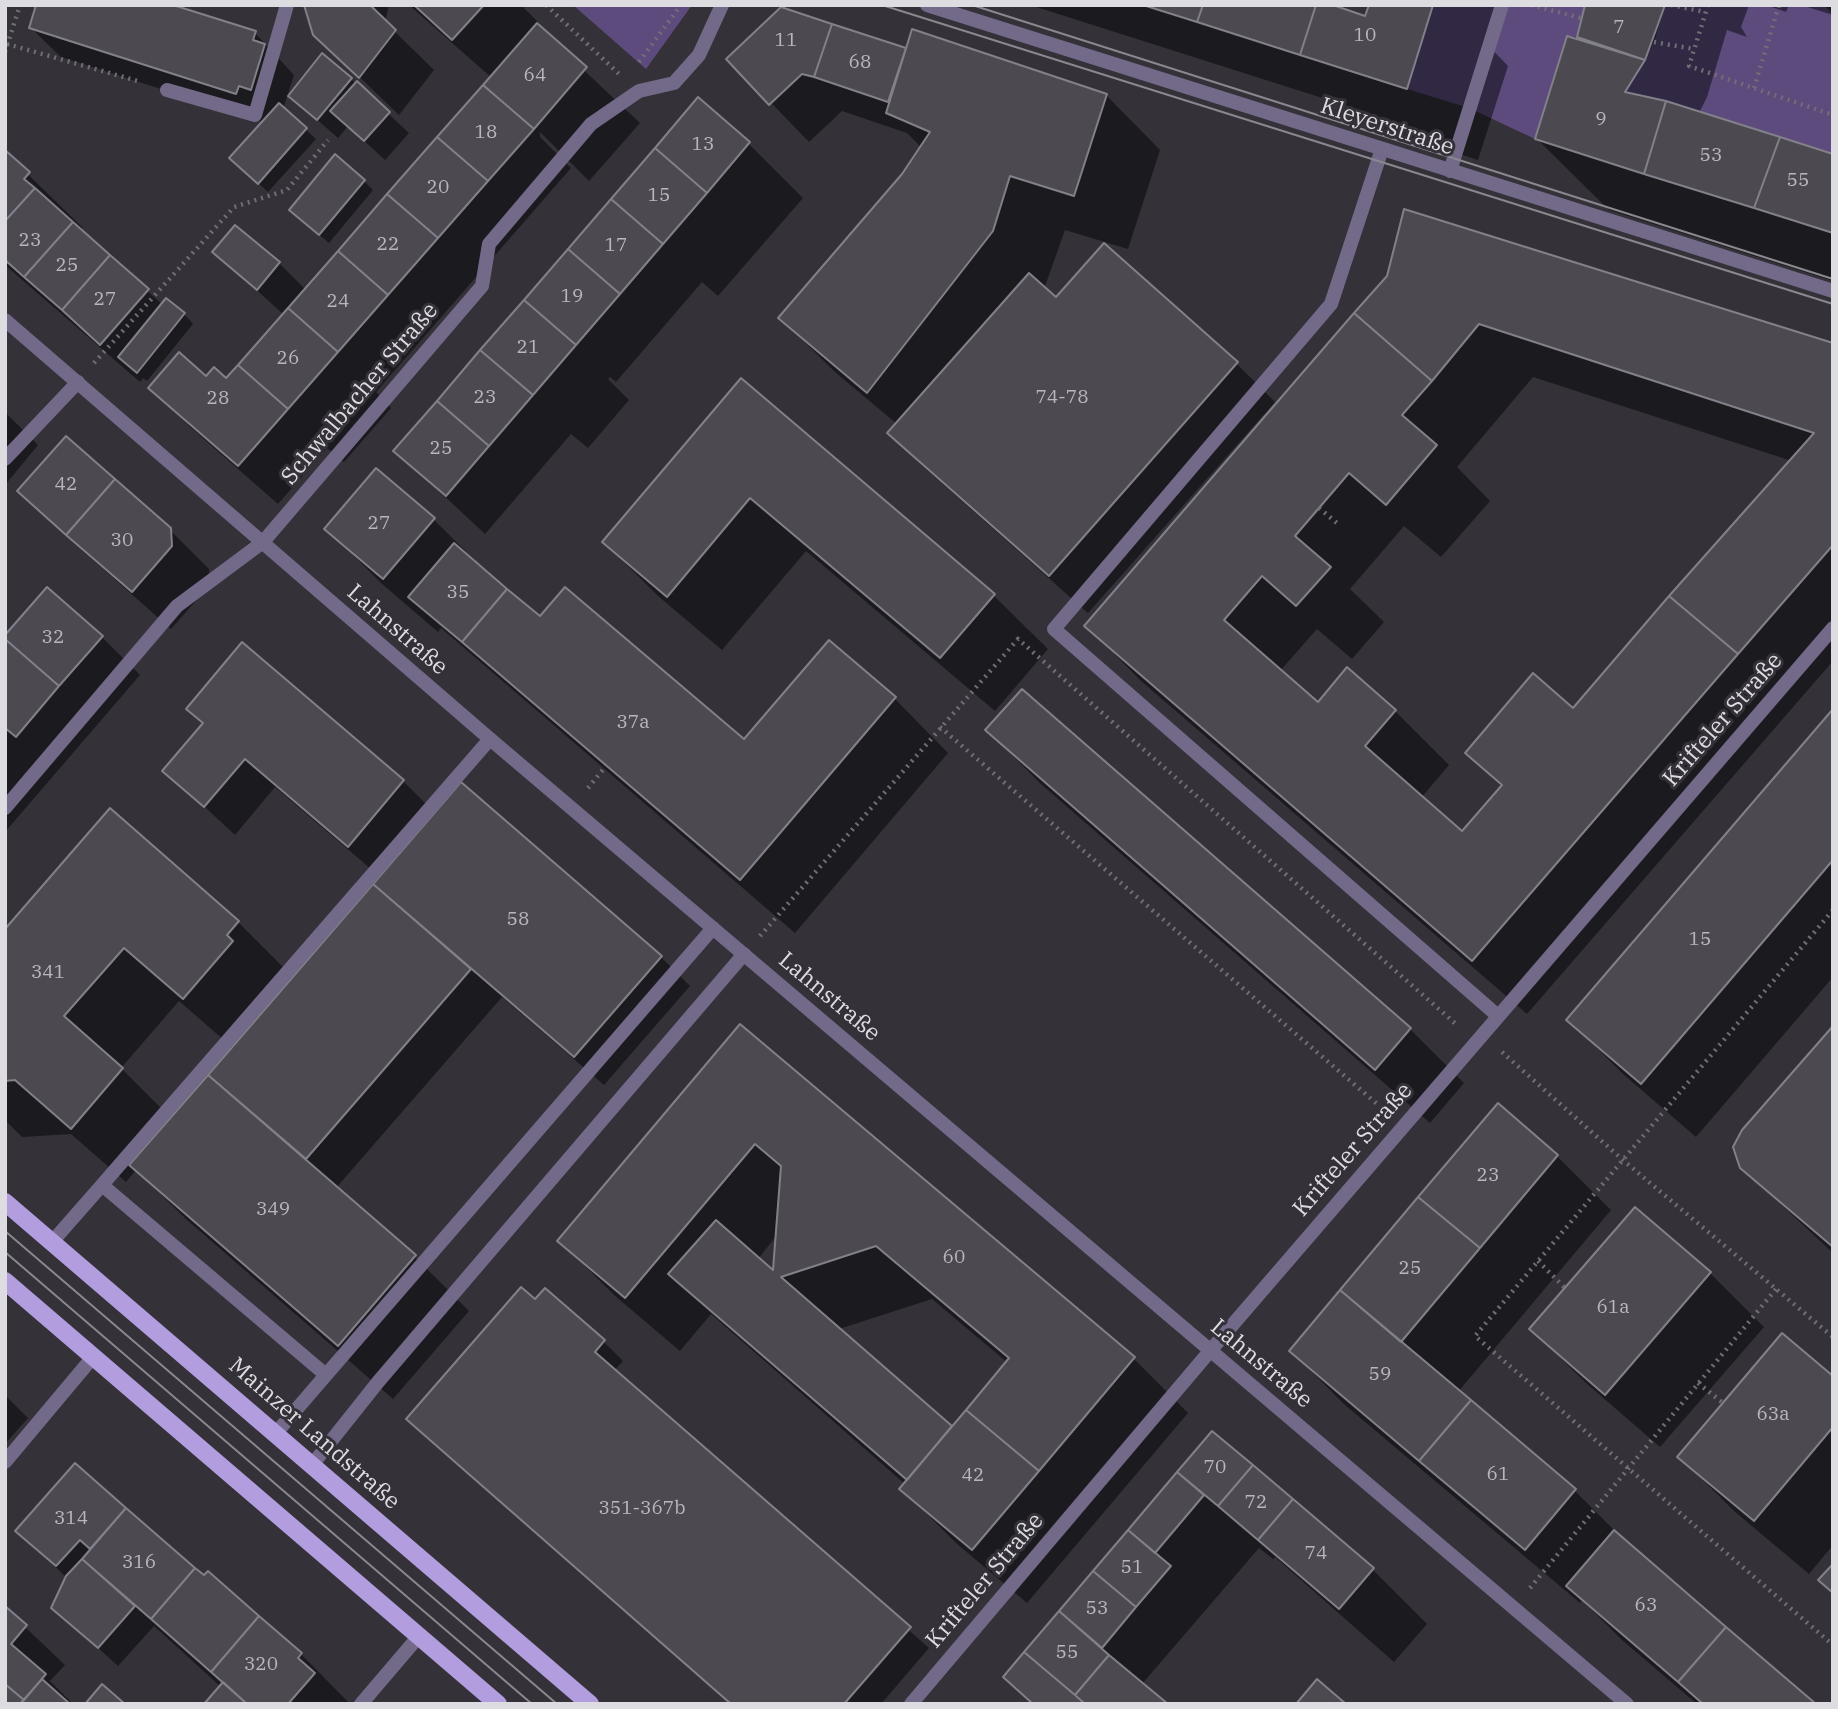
<!DOCTYPE html>
<meta charset="utf-8">
<style>
body{margin:0}
#map{position:relative;width:1838px;height:1709px;overflow:hidden;background:#343139;font-family:"IBM Plex Serif",serif}
canvas{display:block}
.frame{position:absolute;inset:0;border:7px solid #dddce1;pointer-events:none}
</style>
<div id="map">
<canvas width="1838" height="1709"></canvas>
<div class="frame"></div>
</div>
<script>
const g = document.querySelector('canvas').getContext('2d');
g.lineJoin = 'round';
function fill(path, color) { g.fillStyle = color; g.fill(path, 'evenodd'); }
function strokePath(path, color, width, dash) { g.strokeStyle = color; g.lineWidth = width; g.lineCap = dash ? 'butt' : 'round'; g.setLineDash(dash || []); g.stroke(path); }
function label(font, color, halo, rows, align = 'center') {
  g.font = font + ' "IBM Plex Serif",serif'; g.lineWidth = 6; g.setLineDash([]); g.textBaseline = 'middle'; g.strokeStyle = halo; g.fillStyle = color; for (const [text, x, y, turn = 0] of rows) {
    g.save(); g.translate(x, y); g.rotate((+turn || 0) * Math.PI / 180); g.textAlign = isNaN(turn) ? turn : align; if (halo) g.strokeText(text, 0, 0); g.fillText(text, 0, 0); g.restore();
  }
}
fill(new Path2D(`
 M573,5h119l-46,64z
 M1433,5h152l-8,32 -10,-1 -32,103 -66,-31 -62,-19z
 M1665,5h159l9,9v140l-167,-53 -41,-9 29,-50z`), '#5d4b7e');
fill(new Path2D(`
 M306,5h83l-4,17 49,48 -35,45 -84,-81z
 M409,5h112l19,19 -2,3 102,96 -51,58 -49,-49v5l31,31 -195,224 15,16 -47,54 -17,-14 -49,56 -89,-78 -38,-38 55,-10 20,3 58,-66 -69,-63 64,11 27,27 186,-212z
 M1030,5h297l40,13 4,-13h124l-11,36 24,25 -30,94 -104,-34 -17,-17z
 M1588,5h161l-8,22 6,10 -20,-7 -20,67 -8,16 134,44v124l-224,-71 -72,-71 48,-95 -7,-7z
 M1766,5h23l-3,7z
 M1801,5h32v10z
 M31,28l224,5 39,42 -11,34 33,30 -48,53 -27,-25 23,-45 -203,-65z
 M905,50l201,45 54,55 -32,99 -63,-19 -21,59 12,11 181,64 38,38 -187,211 -160,-142 -39,-38 8,-9 -62,-52 -55,-54 123,-143 19,-27 -15,-15 -65,-22 -33,31 -80,-83z
 M351,79l58,54 -24,27 -37,-34 -10,12 -48,-42z
 M698,100l51,44 54,54 -85,98 -16,-14 -86,100 -6,-5 -2,2 21,21 -41,48 -17,-14 -86,100 -89,-83z
 M5,152l78,76 -3,3 83,74 21,9 9,10 -46,57 -4,-3 -3,4 -135,-117z
 M364,181l9,9 -44,53 -28,-24z
 M1389,277l444,68v316l-306,353 -387,-334 -54,-55zM1533,377l259,84 -219,249 -106,43 35,34 -40,46 -41,-35 28,-33 -54,-54 -48,-41 -29,34 -38,-33 37,-42 35,30 32,-37 -34,-33 54,-63 37,31 49,-56 -33,-34z
 M741,381l252,214 55,54 -53,62 -189,-160 -84,99 -64,-54 -54,-54z
 M5,412l33,33 -33,40z
 M19,491l151,39 39,39 1,16 -39,44 -113,-100z
 M433,519l55,54 52,46 205,123 149,-44 54,55 -153,180 -354,-305 -3,4 -57,-49 -54,-54z
 M102,637l38,38 -135,157v-194z
 M243,645l160,136 30,30 -55,64 -103,-88 -40,48 -70,-65 39,-45 -16,-16z
 M1022,691l388,338 54,54 -34,40 -389,-339 -54,-54z
 M1833,712v265l-137,160 -73,-63 -54,-54z
 M462,784l199,173 29,29 -86,99 -102,-88 -166,191 79,69 54,54 -76,88 -207,-180 -50,-49 -10,12 -55,-48 -49,3 -17,-17v-188l105,-121 128,111 56,56zM179,1001l54,47 -61,71 -51,-51z
 M740,1026l394,333 54,54 -161,190 -71,-60 -54,-54 4,-4 -195,-171 -31,37 -66,-56 -54,-54zM777,1235l-3,38 -16,-14zM932,1299l76,64 -56,65 -113,-99z
 M1833,1029v224l-92,-86z
 M1498,1105l59,51 54,54 -153,182 117,99 54,54 184,159h-116l-75,-64 -40,-40 -2,3 -235,-198 -54,-54z
 M1710,1273l54,54 -104,120 -74,-64 -55,-54z
 M536,1302l67,39 20,20 -9,10 315,277 -48,56h-150l-323,-285z
 M1833,1378v167l-24,29 -75,-63 -54,-54z
 M5,1395l23,23 -23,26z
 M1212,1433l161,137 54,54 -33,38 -119,-105 -2,2 -14,-11 -117,136 -137,-7z
 M75,1465l119,105 107,84 49,50h-144l15,-17 -67,-61 -36,40 -65,-59 14,-29 -49,-47z
 M5,1608l60,57 -15,16 23,23h-68z`), '#0007');
const building = new Path2D(`
 M36,5h137l83,26 -3,9 12,4 -14,46 -12,-4 -3,8 -207,-66z
 M304,5h66l26,25 -37,48 -46,-43z
 M414,5h70l-32,35z
 M1143,5h60l-6,17z
 M1203,5h113l-16,50 -103,-33z
 M1316,5h17l32,11 4,-11h64l-26,84 -107,-34z
 M1585,5h80l-20,55 -68,-23z
 M781,7l51,17 -18,53 -12,-3 -33,31 -43,-46z
 M537,23l50,44 -53,62 -51,-44z
 M832,24l74,24 -18,54 -74,-25z
 M912,29l195,65 -33,102 -64,-20 -17,55 -126,162 -89,-75 124,-144 28,-42 -44,-19z
 M1567,36l78,24 -20,32 41,9 -22,73 -109,-35z
 M322,53l30,25 -35,42 -29,-24z
 M357,81l33,31 -26,29 -34,-30z
 M483,85l51,44 -46,52 -51,-44z
 M698,97l52,45 -43,51 -52,-45z
 M1666,101l114,36 -26,71 -110,-34z
 M279,103l28,25 -49,56 -29,-26z
 M437,137l51,44 -50,57 -51,-44z
 M1780,137l53,17v79l-79,-25z
 M655,148l52,45 -44,51 -52,-45z
 M5,150l25,22 -6,7 11,9 -30,33z
 M335,154l30,26 -46,55 -30,-25z
 M35,188l38,34 -49,55 -19,-17v-39z
 M387,194l51,44 -50,57 -50,-44z
 M611,199l52,45 -43,50 -52,-45z
 M1404,209l429,134v202l-95,109 -69,-58 145,-163 -335,-109 -47,57 -78,-68 33,-37z
 M73,222l37,33 -48,55 -38,-33z
 M235,225l45,37 -23,28 -45,-38z
 M1104,243l134,119 -189,214 -162,-143 142,-160 27,24z
 M568,249l52,45 -44,51 -52,-45z
 M338,251l50,44 -50,57 -50,-44z
 M110,255l39,34 -49,56 -38,-35z
 M166,298l19,15 -48,60 -19,-16z
 M524,300l52,45 -43,50 -53,-45z
 M288,308l50,44 -50,57 -50,-44z
 M1354,313l78,68 -30,34 35,30 -51,60 -37,-32 -54,63 36,31 -35,39 -34,-30 -38,44 94,82 29,-35 49,43 -31,36 97,85 40,-46 -37,-32 68,-80 40,35 96,-112 69,58 -266,307 -388,-335z
 M480,350l53,45 -44,51 -52,-45z
 M179,352l27,24 8,-9 12,11 12,-13 50,44 -50,57 -90,-78z
 M741,378l254,216 -55,64 -190,-160 -83,99 -65,-55z
 M437,401l52,45 -43,50 -53,-45z
 M66,436l49,43 -49,56 -49,-44z
 M376,468l59,50 -52,61 -59,-50z
 M115,479l56,49 1,18 -40,46 -66,-57z
 M454,543l53,46 -45,53 -54,-45z
 M47,587l56,49 -44,50 -54,-47v-4z
 M565,587l179,152 85,-99 67,57 -156,183 -278,-238 45,-53 33,27z
 M5,639l54,47 -43,51 -11,-9z
 M242,642l162,138 -56,67 -103,-88 -41,48 -42,-36 41,-48 -17,-14z
 M1022,689l389,339 -36,42 -390,-340z
 M1833,709v151l-192,224 -75,-64z
 M461,782l201,174 -88,101 -201,-173z
 M110,808l129,113 -12,14 6,6 -50,58 -59,-51 -60,68 59,52 -52,61 -56,-49 -10,1v-152z
 M373,884l98,85 -165,190 -98,-84z
 M740,1024l395,333 -96,114 -73,-61 43,-52 -133,-112 -95,31 171,149 -45,54 -239,-206 48,-54 57,50 8,-104 -26,-22 -130,154 -68,-57z
 M1833,1026v221l-93,-79 -7,-21 9,-17z
 M208,1075l208,180 -78,91 -209,-181z
 M1498,1103l60,52 -78,93 -62,-51z
 M1418,1197l62,51 -79,94 -61,-52z
 M1635,1207l76,65 -106,123 -76,-66z
 M521,1287l14,12 10,-11 60,52 -10,12 316,275 -67,77h-113l-325,-285z
 M1340,1290l131,110 -52,61 -130,-110z
 M1782,1333l51,43v51l-79,94 -77,-64z
 M1471,1400l105,89 -51,61 -106,-89z
 M966,1410l73,61 -67,79 -73,-61z
 M1212,1431l41,34 -35,41 -41,-34z
 M75,1463l51,45 -36,41 -10,-9 -24,26 -41,-35z
 M1253,1465l40,34 -35,41 -40,-34z
 M1177,1472l27,23 -49,58 -27,-23z
 M1293,1499l81,69 -35,41 -81,-69z
 M126,1508l69,60 -44,51 -69,-60z
 M1128,1530l43,36 -35,41 -43,-36z
 M1614,1530l112,97 -48,55 -112,-96z
 M82,1559l53,47 -37,42 -47,-40 15,-32z
 M1833,1564v29l-15,-13z
 M195,1568l9,7 4,-4 51,45 -48,56 -60,-53z
 M1093,1571l43,36 -34,41 -43,-37z
 M5,1606l22,19 -16,19 35,30 -22,26 -19,-16z
 M1059,1611l50,44 -34,40 -51,-43z
 M259,1616l43,37 -4,5 17,15 -27,31h-41l-36,-32z
 M1726,1627l90,77h-113l-25,-22z
 M1024,1652l51,43 10,9h-52l-30,-27z
 M1109,1655l59,49h-83l-10,-9z
 M42,1679l28,25h-50z
 M1317,1679l29,25h-50z
 M223,1682l24,22h-43z
 M5,1684l19,16 -4,4h-15z
 M102,1684l23,20h-40z`);
fill(building, '#4c4951');
strokePath(building, '#828089', 2);
strokePath(new Path2D(`
 M546,5l73,69
 M1531,5l50,13
 M1671,5l34,7
 M1708,5l-19,61 144,49
 M1654,42l40,7
 M7,44l134,38
 M5,52l15,-47
 M639,62l42,-57
 M1754,88l25,-83
 M94,363l140,-156 53,-17 41,-50
 M1319,508l19,16
 M940,727l444,383
 M588,788l18,-22
 M1833,910l-358,426 358,309
 M760,936l258,-297 439,386
 M1502,1052l122,109 209,176
 M1538,1261l27,27
 M1698,1383l25,20
 M1530,1588l246,-299`), '#706e75', 4.5, [2, 5]);
strokePath(new Path2D(`
 M167,90l88,25 32,-110
 M1382,149l-51,155 -277,325 444,387
 M5,459l73,-77
 M490,739l-388,446 224,190 387,-447
 M52,1242l50,-57
 M276,1433l50,-58
 M312,1465l66,-83 366,-428`), '#736989', 14);
strokePath(new Path2D(`
 M1450,171l52,-166`), '#736989', 14);
strokePath(new Path2D(`
 M5,320l485,419 1137,965
 M5,808l172,-202 86,-64 219,-256 7,-42 102,-120 48,-33 35,-8 25,-28 23,-50
 M5,1462l88,-105
 M361,1704l58,-68
 M911,1704l299,-353 623,-723`), '#736989', 14);
strokePath(new Path2D(`
 M927,5l906,286`), '#736989', 14);
strokePath(new Path2D(`
 M5,1202l585,502
 M5,1281l493,423`), '#b29dde', 18);
strokePath(new Path2D(`
 M882,5l951,299
 M972,5l861,274
 M5,1231l552,473
 M5,1252l527,452`), '#8a888f', 2);
label('19px', '#b9b7bd', null, [
 ["7",1619,28],
 ["10",1365,36],
 ["11",786,41],
 ["68",860,63],
 ["64",535,76],
 ["9",1601,120],
 ["18",486,133],
 ["13",703,145],
 ["53",1711,156],
 ["55",1798,181],
 ["20",438,188],
 ["15",659,196],
 ["23",30,241],
 ["22",388,245],
 ["17",616,246],
 ["25",67,266],
 ["19",572,297],
 ["27",105,300],
 ["24",338,302],
 ["21",528,348],
 ["26",288,359],
 ["23",485,398],
 ["74-78",1062,398],
 ["28",218,399],
 ["25",441,449],
 ["42",66,485],
 ["27",379,524],
 ["30",122,541],
 ["35",458,593],
 ["32",53,638],
 ["37a",633,723],
 ["58",518,920],
 ["15",1700,940],
 ["341",48,973],
 ["23",1488,1176],
 ["349",273,1210],
 ["60",954,1258],
 ["25",1410,1269],
 ["61a",1613,1308],
 ["59",1380,1375],
 ["63a",1773,1415],
 ["70",1215,1468],
 ["61",1498,1475],
 ["42",973,1476],
 ["72",1256,1503],
 ["351-367b",642,1509],
 ["314",71,1519],
 ["74",1316,1554],
 ["316",139,1563],
 ["51",1132,1568],
 ["63",1646,1606],
 ["53",1097,1609],
 ["55",1067,1653],
 ["320",261,1665]
]);
label('23px', '#dddce1', '#343139', [
 ["Kleyerstraße",1387,127,18],
 ["Schwalbacher Straße",360,394,-50],
 ["Lahnstraße",397,630,41],
 ["Krifteler Straße",1723,720,-49],
 ["Lahnstraße",829,997,40],
 ["Krifteler Straße",1353,1150,-49],
 ["Lahnstraße",1261,1364,40],
 ["Mainzer Landstraße",314,1434,41],
 ["Krifteler Straße",985,1581,-50]
]);
</script>
